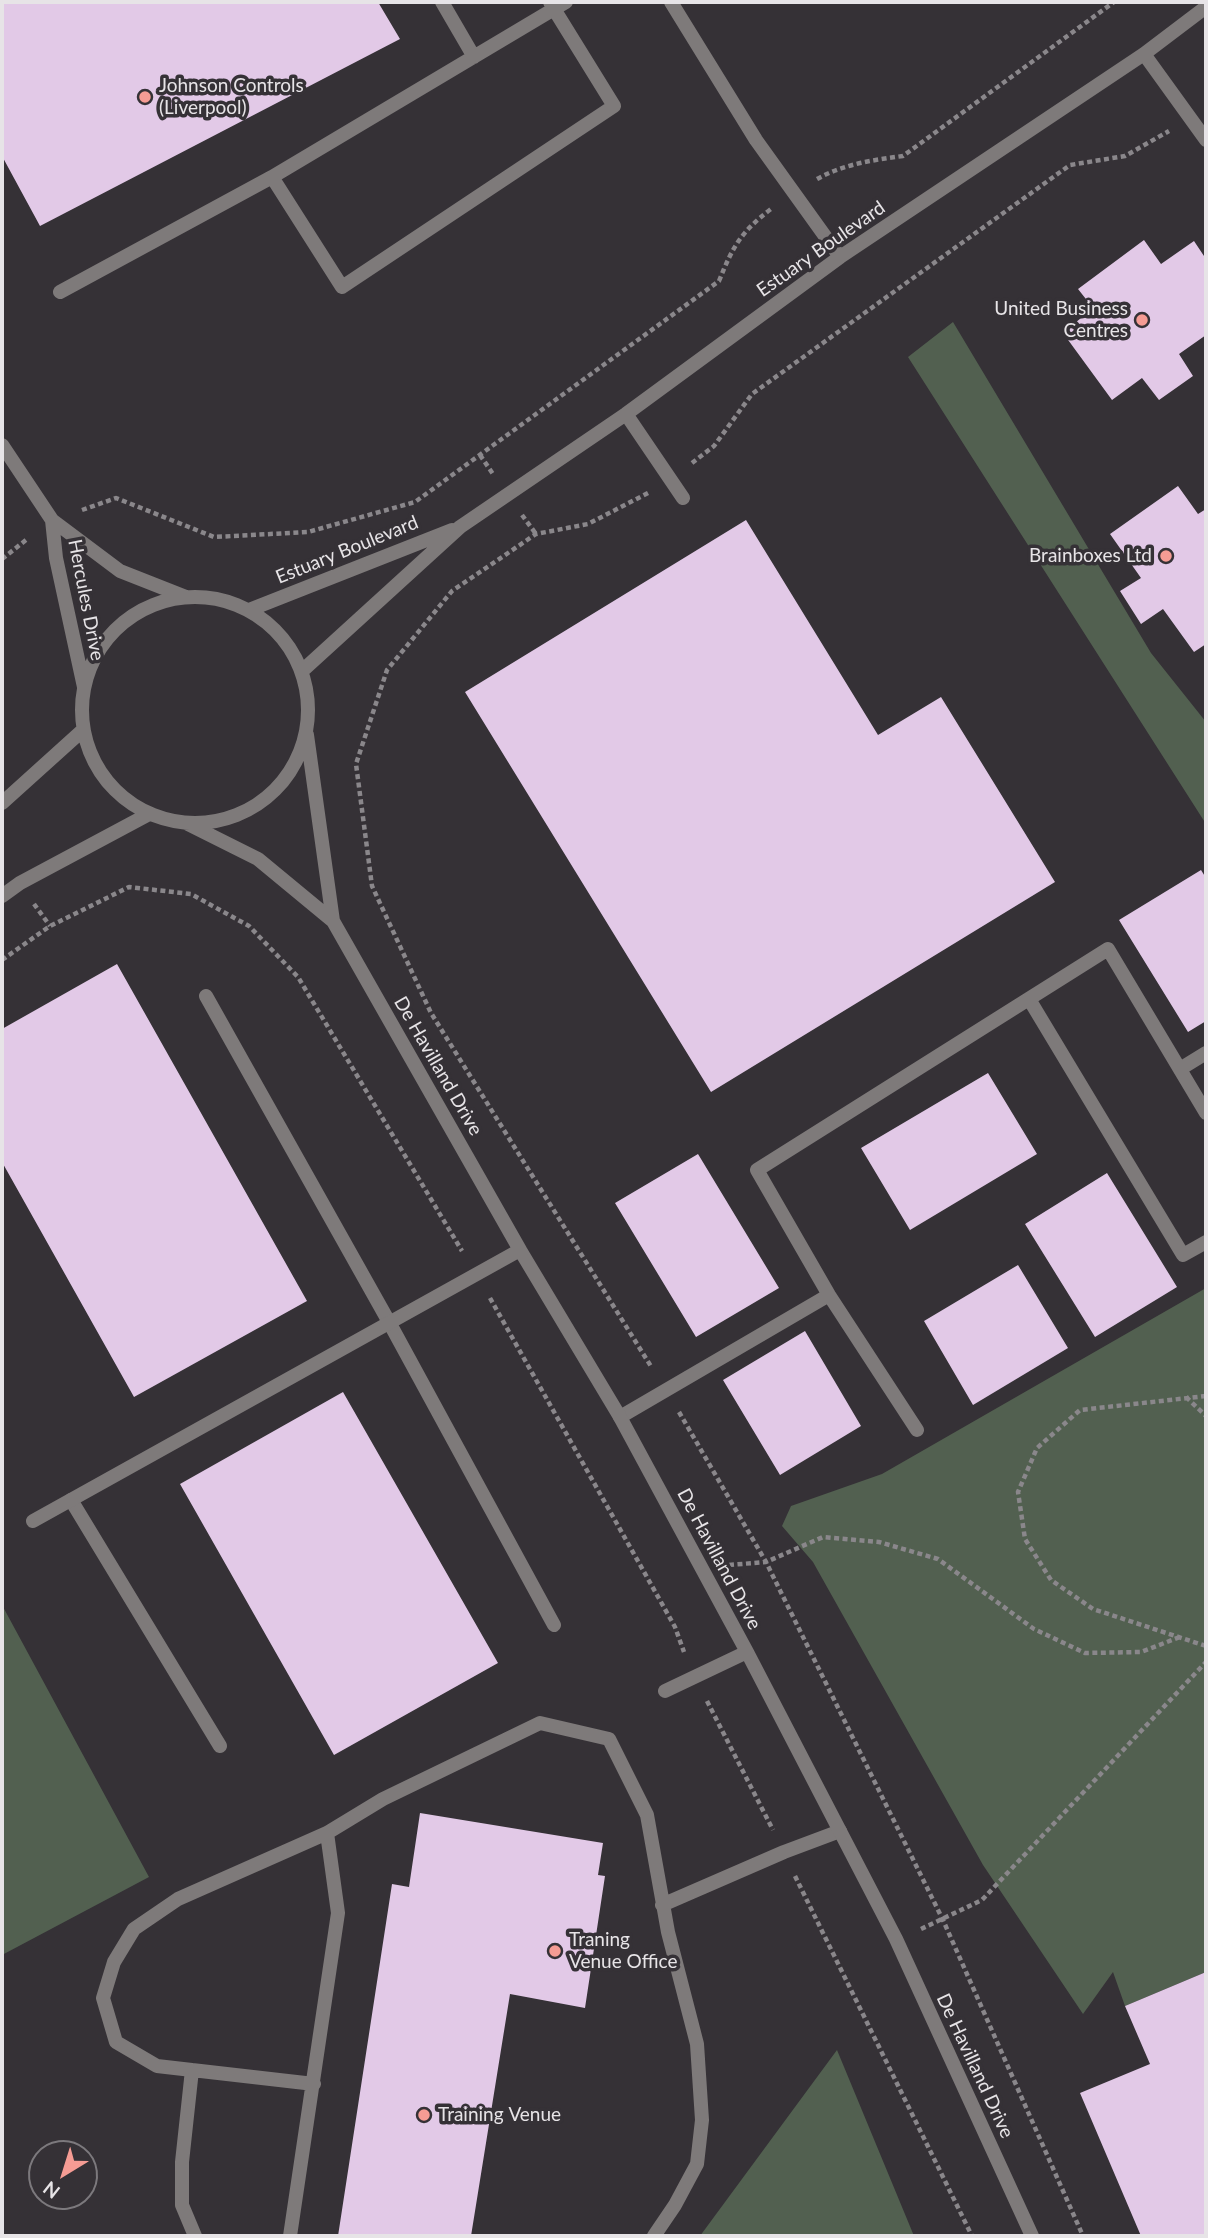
<!DOCTYPE html>
<style>
body{margin:0}
#map{position:relative;width:1208px;height:2238px;overflow:hidden;background:#353136;font-family:Lato,sans-serif}
canvas{display:block}
.frame{position:absolute;inset:0;border:4px solid #e7e4e7;pointer-events:none}
.north{position:absolute;left:28px;top:2140px;width:70px;height:70px;box-sizing:border-box;background:#353136;border:2px solid #7c797d;border-radius:50%;rotate:218deg;font-size:19px;font-weight:700;line-height:28px;text-align:center;color:#e7e4e7}
.north::after{content:'';display:block;margin:auto;width:24px;height:32px;background:#f59c94;clip-path:polygon(50% 0,100% 100%,50% 72%,0 100%)}
</style>
<div id="map">
<canvas width="1208" height="2238"></canvas>
<div class="frame"></div>
<div class="north">N</div>
</div>
<script>
const g = document.querySelector('canvas').getContext('2d');
g.lineJoin = 'round';
function fill(path, color) { g.fillStyle = color; g.fill(path, 'evenodd'); }
function strokePath(path, color, width, dash) { g.strokeStyle = color; g.lineWidth = width; g.lineCap = dash ? 'butt' : 'round'; g.setLineDash(dash || []); g.stroke(path); }
function label(font, color, halo, rows, align = 'center') {
  g.font = font + ' Lato,sans-serif'; g.lineWidth = 7; g.setLineDash([]); g.textBaseline = 'middle'; g.strokeStyle = halo; g.fillStyle = color; for (const [text, x, y, turn = 0] of rows) {
    g.save(); g.translate(x, y); g.rotate((+turn || 0) * Math.PI / 180); g.textAlign = isNaN(turn) ? turn : align; if (halo) g.strokeText(text, 0, 0); g.fillText(text, 0, 0); g.restore();
  }
}
fill(new Path2D(`
 M953,322l198,331 55,69v102l-298,-467z
 M1206,1288v684l-81,34 -12,-34 -30,42 -100,-149 -170,-303 -31,-36 9,-20 91,-32z
 M2,1605l147,272 -147,78z
 M837,2050l77,186h-214z`), '#526050');
fill(new Path2D(`
 M2,2h376l22,37 -360,187 -38,-70z
 M1144,240l17,24 33,-23 12,18v76l-27,19 14,22 -34,24 -17,-22 -30,22 -49,-67 30,-25 -15,-19z
 M1178,486l20,28 8,-5v135l-12,8 -31,-43 -22,15 -21,-33 21,-13 -31,-44z
 M746,520l132,215 63,-38 114,185 -344,210 -246,-400z
 M1201,870l5,8v143l-18,11 -69,-112z
 M117,964l190,337 -173,96 -132,-235v-133z
 M988,1073l49,81 -127,76 -49,-82z
 M698,1154l81,134 -83,49 -81,-134z
 M1107,1173l70,114 -82,50 -70,-113z
 M1018,1265l50,83 -95,57 -49,-84z
 M805,1331l56,95 -81,49 -57,-95z
 M343,1392l155,271 -164,92 -154,-271z
 M420,1813l183,30 -5,32 7,1 -20,132 -75,-14 -39,242h-133l54,-352 17,3z
 M1206,1972v264h-65l-61,-143 70,-29 -25,-58z`), '#e2c9e7');
strokePath(new Path2D(`
 M817,179c27,-15 56,-19 86,-23l211,-154
 M480,455l13,19
 M692,463l22,-17 38,-52 318,-229 55,-9 44,-25
 M648,493l-60,31 -52,10 -84,57 -65,79 -31,94 16,122 59,127 221,355
 M82,510l34,-12 98,39 94,-5 107,-30 304,-221c14,-35 22,-49 52,-72
 M522,515l14,19
 M2,559l24,-19
 M34,904l16,22
 M2,960l48,-34 79,-39 62,7 58,32 49,51 164,274
 M490,1298l185,329 9,25
 M1206,1396l-126,14 -43,38 -19,44 7,47 26,41 42,29 113,37
 M1186,1397l20,19
 M679,1412l87,150 177,358 140,316
 M729,1565l37,-3 57,-25 56,5 59,17 96,70 51,24 56,-1 39,-15
 M707,1701l66,129
 M795,1876l177,360
 M921,1929l61,-29 224,-238`), '#8a878b', 4.5, [5, 3.5]);
strokePath(new Path2D(`
 M442,2l32,55
 M550,2l4,7 -282,168 70,110 272,-181 -60,-97 12,-7
 M60,292l212,-115
 M206,996l183,326 165,303
 M1029,999l154,256 23,-13
 M1180,1069l26,-16
 M620,1417l209,-122
 M917,1430l-88,-135 -72,-125 351,-221 98,164
 M71,1500l149,246
 M662,1905l122,-53 56,-21
 M192,2070l-10,92v43l13,31
 M314,2084l-157,-18 -41,-24 -13,-44 11,-36 20,-33 44,-30 149,-66 56,-34 157,-76 69,16 38,76 21,117 29,112 5,76 -5,44 -22,41 -21,31
 M290,2236l48,-323 -11,-80`), '#7e7a7a', 14);
strokePath(new Path2D(`
 M671,2l85,138 84,117
 M1144,54l62,86
 M626,414l57,84
 M2,445l50,75 68,51 66,26
 M52,520l4,38 28,129
 M82 710a113 113 0 1 1 226 0a113 113 0 1 1-226 0Z
 M249,610l203,-80
 M302,671l158,-144 166,-113 214,-157 304,-203 62,-47
 M307,735l26,186
 M2,803l81,-73
 M188,824l70,35 75,62 187,329 100,167 127,235 149,287 136,297
 M2,896l18,-13 129,-69
 M33,1521l487,-271
 M665,1691l82,-39`), '#7e7a7a', 14);
for (const [x, y, r, color] of [
 [145,97,7,"#f59c94"],
 [1142,320,7,"#f59c94"],
 [1166,556,7,"#f59c94"],
 [555,1951,7,"#f59c94"],
 [424,2115,7,"#f59c94"]
]) { const dot = new Path2D(); dot.arc(x, y, r, 0, 2 * Math.PI); g.fillStyle = color; g.fill(dot); strokePath(dot, '#353136', 2.5); }
label('19px', '#e7e4e7', '#353136', [
 ["Johnson Controls",159,86],
 ["(Liverpool)",159,108],
 ["United Business",1128,309,"right"],
 ["Centres",1128,331,"right"],
 ["Brainboxes Ltd",1152,556,"right"],
 ["Traning",569,1940],
 ["Venue Office",569,1962],
 ["Training Venue",438,2115]
], 'left');
label('19px', '#e7e4e7', '#353136', [
 ["Estuary Boulevard",821,249,-35],
 ["Estuary Boulevard",347,550,-22],
 ["Hercules Drive",86,600,79],
 ["De Havilland Drive",438,1066,60],
 ["De Havilland Drive",719,1559,62],
 ["De Havilland Drive",975,2066,65]
]);
</script>
